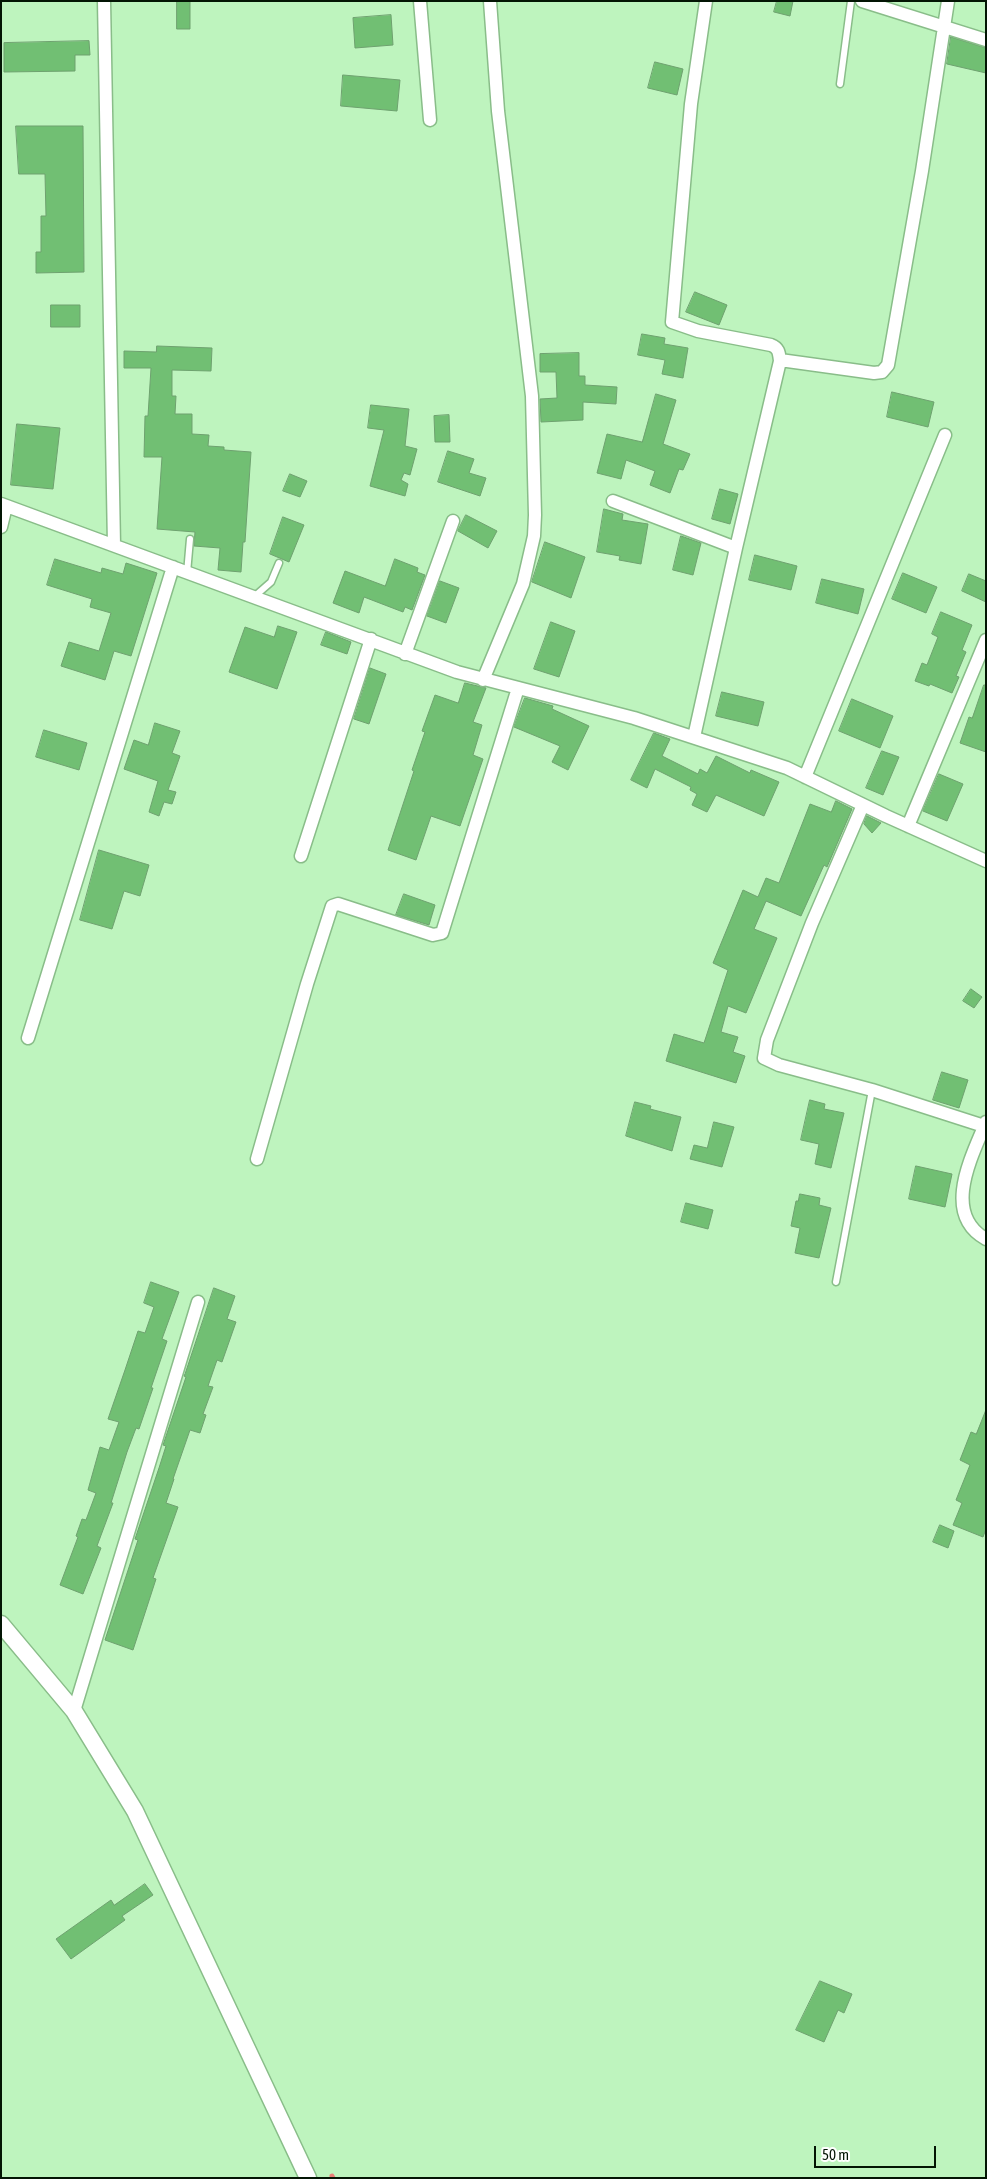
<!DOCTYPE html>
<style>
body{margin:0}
#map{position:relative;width:987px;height:2179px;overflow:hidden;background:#bef4be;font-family:"Asap Condensed",sans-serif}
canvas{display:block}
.frame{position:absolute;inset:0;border:2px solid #031504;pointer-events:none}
.scale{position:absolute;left:814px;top:2146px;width:122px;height:22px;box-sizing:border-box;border:2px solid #031504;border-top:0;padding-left:6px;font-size:15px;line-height:18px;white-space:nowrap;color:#031504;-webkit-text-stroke:4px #fff;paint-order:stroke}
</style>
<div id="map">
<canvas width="987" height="2179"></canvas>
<div class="frame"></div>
<div class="scale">50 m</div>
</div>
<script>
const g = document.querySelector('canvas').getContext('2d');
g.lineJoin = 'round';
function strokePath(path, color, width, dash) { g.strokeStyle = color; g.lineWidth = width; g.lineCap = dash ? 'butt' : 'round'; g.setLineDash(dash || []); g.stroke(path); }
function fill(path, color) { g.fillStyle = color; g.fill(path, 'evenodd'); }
strokePath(new Path2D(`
 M332,2176l1,2`), '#ea7f78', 5);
const building = new Path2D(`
 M177,1h13v28h-13z
 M777,1h16l-3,15 -16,-4z
 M391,15l2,30 -38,3 -2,-30z
 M951,37l35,11v25l-39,-9z
 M89,41l1,14h-15v16l-71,1v-29z
 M655,62l28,7 -6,26 -29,-7z
 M343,75l57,5 -3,31 -56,-5z
 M16,126h67l1,146 -48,1v-21h5v-36h5l-1,-42h-26z
 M695,292l32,13 -8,20 -33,-13z
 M51,305h29v22h-29z
 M642,334l23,4 -1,6 24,4 -5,30 -21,-4 3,-14 -27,-5z
 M157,346l55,2 -1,23 -39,-1v26h4l-1,18h17v20l17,1 -1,11 16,1v3l27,2 -6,90h-2l-2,30 -23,-2 2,-22 -26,-2 1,-14 -38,-3 5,-72h-18l1,-41h3l3,-48h-27v-17l32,1z
 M579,353v23h6v9l32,2 -1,17 -33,-2v18l-42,2 -1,-23 17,-1 -1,-26h-16v-18z
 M892,392l42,10 -6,25 -41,-10z
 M656,394l20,6 -13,44 27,10 -7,16 -4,-1 -9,24 -20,-8 5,-14 -29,-11 -5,19 -24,-6 10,-39 35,8z
 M371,405l38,4 -4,37 12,3 -7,26 -6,-2 -3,7 7,4 -3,12 -35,-10 14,-56 -16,-2z
 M449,415l1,27h-15l-1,-26z
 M17,424l43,4 -7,61 -42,-4z
 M448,451l26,8 -5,14 17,5 -6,18 -42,-14z
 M290,474l17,7 -7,16 -17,-6z
 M720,489l18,5 -8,30 -18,-5z
 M604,509l19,5 -1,6 26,4 -7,40 -22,-4 1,-4 -23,-4z
 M466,515l31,16 -9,17 -30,-17z
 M283,517l21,8 -15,37 -19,-8z
 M681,536l20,7 -8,32 -20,-5z
 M545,542l40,15 -14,41 -39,-16z
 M755,555l42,11 -6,24 -42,-10z
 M55,559l46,14 1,-5 21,6 3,-11 31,10 -26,83 -17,-5 -9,29 -44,-14 8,-24 30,9 12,-38 -21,-6 2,-8 -45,-14z
 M395,559l23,9 -1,4 8,3 -13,35 -7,-3 -2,5 -39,-15 -5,16 -26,-10 12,-32 40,15z
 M903,573l34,14 -11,26 -34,-14z
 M969,574l17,7v21l-24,-11z
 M822,579l42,10 -6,25 -42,-11z
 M440,581l19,7 -13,35 -19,-7z
 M941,612l31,13 -10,25 4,2 -10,24 3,1 -7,16 -22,-9 -1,2 -14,-5 7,-18 5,2 11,-28 -6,-3z
 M551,622l24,9 -16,46 -25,-8z
 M278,626l19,6 -20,57 -48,-17 16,-45 29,10z
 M326,632l25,10 -4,12 -26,-9z
 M370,668l16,6 -17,50 -15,-5z
 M465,683l21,5 -13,34 9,3 -9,30 10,4 -23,67 -29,-10 -15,44 -28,-10 26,-79 -2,-1 13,-38 -3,-1 13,-36 23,8z
 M984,685h2v67l-26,-9 9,-26 3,1z
 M722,692l42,10 -6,24 -42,-10z
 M525,698l28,8 -1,3 37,17 -21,44 -16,-8 8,-16 -46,-19z
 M852,699l41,17 -13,32 -41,-17z
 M155,723l25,8 -8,22 8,3 -12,34 8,2 -4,12 -8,-2 -5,14 -10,-4 9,-31 -34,-12 10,-29 14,5z
 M44,730l43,13 -8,27 -43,-13z
 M654,733l16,6 -8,17 36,18 2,-5 7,4 9,-17 34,17 1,-3 28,12 -15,34 -48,-21 -9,17 -15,-7 5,-11 -7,-4 1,-3 -36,-18 -8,19 -16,-8z
 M882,751l17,6 -16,38 -17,-7z
 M939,774l24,10 -16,37 -24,-10z
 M836,801l16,8 -25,58 -3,-2 -23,51 -35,-15 -12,28 23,9 -31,75 -18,-7 -7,26 17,5 -5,15 12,4 -9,27 -70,-22 8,-27 30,9 24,-73 -15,-7 30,-73 15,7 8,-19 13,5 31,-79 21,8z
 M867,816l14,7 -9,10 -8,-9z
 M99,850l50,15 -9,31 -16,-5 -12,38 -32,-9z
 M404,894l31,11 -6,20 -33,-10z
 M971,989l11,8 -8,11 -11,-7z
 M942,1072l26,8 -9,28 -26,-8z
 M810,1100l15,4 -1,5 20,4 -13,55 -16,-4 4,-20 -18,-4z
 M635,1102l16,4 -1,3 31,8 -9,34 -46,-15z
 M714,1122l20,5 -12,40 -32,-8 4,-14 13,3z
 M916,1166l36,8 -7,33 -36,-8z
 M800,1194l20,4 -1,7 12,3 -12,50 -24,-5 5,-25 -9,-2 5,-25h2z
 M686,1203l27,7 -5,19 -27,-7z
 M151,1282l28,10 -17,47 5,2 -16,47h2l-14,41 -3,-1 -9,24 -16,51h2l-16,43 4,2 -18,46 -23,-9 18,-48 -2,-1 6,-17 4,1 10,-27 -8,-3 12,-43 9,3 10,-28 -11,-3 17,-49 13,-39 7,2 9,-26 -10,-4z
 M214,1288l21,8 -8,23 9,3 -14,40 -5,-2 -9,26 5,1 -10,27 3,1 -6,18 -10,-3 -17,49h1l-8,24 12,4 -25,71 3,1 -23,71 -28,-10 33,-100 -3,-1 24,-71 7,-22 -3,-1 23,-68 -2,-1 1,-2z
 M986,1410v119l-3,8 -30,-12 9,-22 -6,-3 14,-35 -10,-5 11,-28 5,2z
 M940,1525l14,6 -6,17 -15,-6z
 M145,1884l8,11 -31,21 3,4 -54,39 -15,-20 55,-39 3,5z
 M820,1981l32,13 -8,19 -6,-3 -14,32 -28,-12z`);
fill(building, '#71bf73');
strokePath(building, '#6ea16f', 1);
const service = new Path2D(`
 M840,84l11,-83
 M187,573l3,-34
 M255,596l16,-14 8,-19
 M836,1282l36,-192`);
const minor = new Path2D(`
 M104,1l10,544
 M420,1l10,119
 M706,1l-15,103 -19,218 26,9 73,14c8,3 8,8 9,16l-44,187
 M862,1l124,39
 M780,360l94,13 8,-1 6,-7 34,-194 26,-170
 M613,501l123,47 -42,189
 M1,504l456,168 177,46 153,50 99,48 100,45
 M1,527l5,-21
 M405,654l48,-133
 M483,680l40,-96 11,-48 1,-21 -3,-119 -34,-285 -8,-110
 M805,777l140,-342
 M863,805l-51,118 -45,117 -3,18 15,7 93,25 112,36
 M908,826l78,-186
 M301,856l70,-217
 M28,1038l145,-471
 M986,1122c-14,34 -45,92 0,117
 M257,1159l50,-175 25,-78 6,-2 95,31 9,-2 76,-245
 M74,1711l124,-409`);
const tertiary = new Path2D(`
 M1,1624l73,87 61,100 173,367`);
strokePath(service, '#89bd89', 9);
strokePath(minor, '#89bd89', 15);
strokePath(tertiary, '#89bd89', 19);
strokePath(service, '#fff', 6);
strokePath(minor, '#fff', 12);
strokePath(tertiary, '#fff', 16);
</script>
